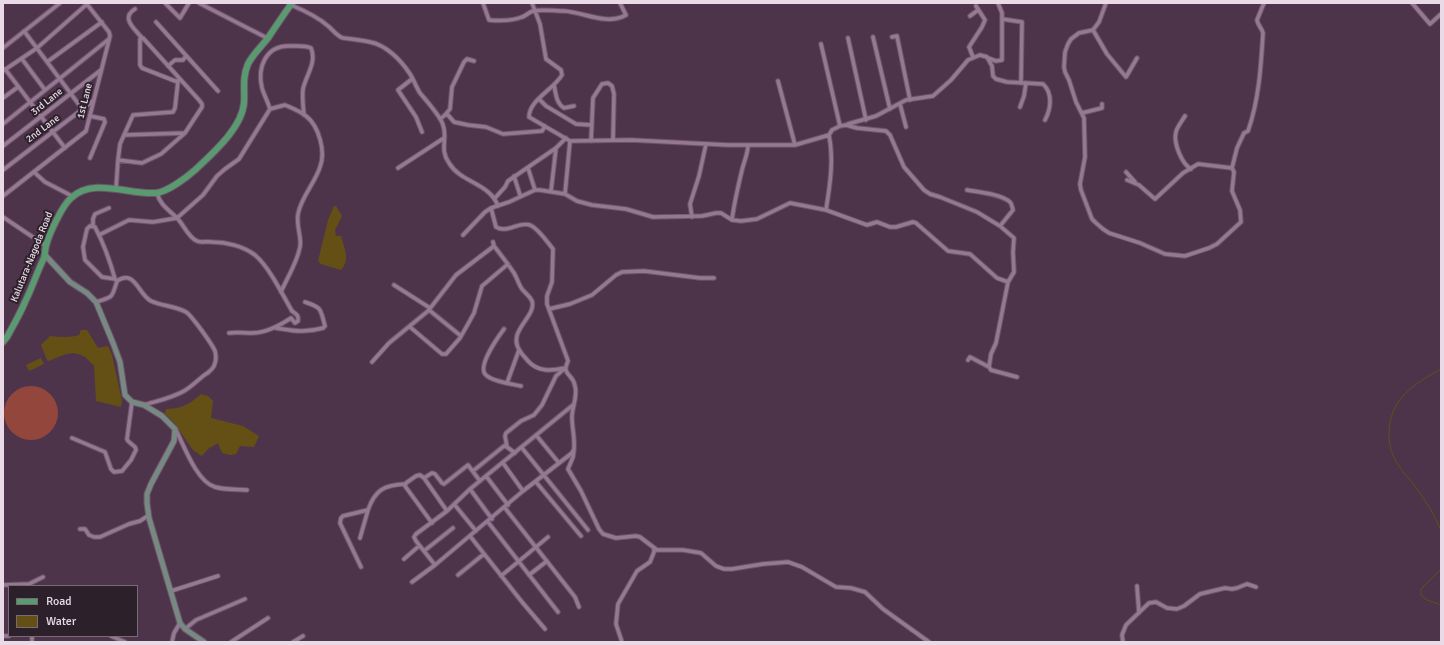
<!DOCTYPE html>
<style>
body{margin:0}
#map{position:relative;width:1444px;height:645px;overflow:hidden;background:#4e344b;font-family:Signika,sans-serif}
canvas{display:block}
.frame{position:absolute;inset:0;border:4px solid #eadae8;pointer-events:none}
.legend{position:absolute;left:8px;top:585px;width:130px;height:52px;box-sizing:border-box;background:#2c202b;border:1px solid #786a77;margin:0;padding:5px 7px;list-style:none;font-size:12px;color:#eadae8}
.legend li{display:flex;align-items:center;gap:8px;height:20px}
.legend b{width:20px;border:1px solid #786a77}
</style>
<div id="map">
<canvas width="1444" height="645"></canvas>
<div class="frame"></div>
<ul class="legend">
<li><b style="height:5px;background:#599a71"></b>Road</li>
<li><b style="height:11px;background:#645015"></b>Water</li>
</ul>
</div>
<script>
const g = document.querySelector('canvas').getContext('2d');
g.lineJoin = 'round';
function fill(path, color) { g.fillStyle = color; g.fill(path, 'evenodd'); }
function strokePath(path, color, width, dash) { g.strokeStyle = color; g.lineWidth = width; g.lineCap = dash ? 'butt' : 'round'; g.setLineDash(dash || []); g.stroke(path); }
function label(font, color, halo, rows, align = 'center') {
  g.font = font + ' Signika,sans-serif'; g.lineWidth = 4; g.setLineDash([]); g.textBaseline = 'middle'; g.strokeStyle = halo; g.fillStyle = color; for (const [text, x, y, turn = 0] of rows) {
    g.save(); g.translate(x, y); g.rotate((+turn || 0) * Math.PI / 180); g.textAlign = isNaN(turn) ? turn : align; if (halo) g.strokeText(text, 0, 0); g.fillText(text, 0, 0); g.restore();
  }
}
fill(new Path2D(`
 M4 413a27 27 0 1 1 54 0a27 27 0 1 1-54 0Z`), '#93473c');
fill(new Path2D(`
 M334,206h2l6,10 -7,14 1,6h5c3,12 10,23 0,34l-20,-6 -3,-3 10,-41z
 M81,330h6l11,18 10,-2 4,9 10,46 -1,6 -25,-6 -2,-36c-5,-3 -7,-8 -13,-10 -11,-5 -22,2 -32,6l-2,-1 -6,-15 9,-9c10,1 19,2 29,-1z
 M41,358l3,6 -15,7 -3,-6z
 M201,394l7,2 5,5 -2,17 32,8 16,10 -5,11 -14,-1 -4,8 -6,1 -8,-2 -4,-10 -10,6 -6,7 -9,-6 -21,-30 -7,-6 1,-5c15,0 24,-5 35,-15z`), '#645015');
strokePath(new Path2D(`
 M1441,369c-27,15 -52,30 -52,65 0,12 3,22 10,32 4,7 11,13 15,19 11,14 20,29 27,45
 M1441,569l-18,18 -2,3v5l6,5 14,5`), '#645015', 1);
const street = new Path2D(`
 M165,3l15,15 9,-15
 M199,3l68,35
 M483,3l6,17c11,1 23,1 33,-3 4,-1 7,-5 11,-6 9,-2 21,0 31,0 20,1 42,15 62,4l-6,-12
 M1106,3l-7,19 -6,8 -14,3 -8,6 -3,5 -3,8 -1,15 1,5 4,8 7,22 8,16 1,39 -5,27 1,6 11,29 4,4 7,6 6,4 31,10 25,11 20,2 24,-8 8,-4 24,-22 -1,-12 -8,-19 2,-19 -2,-4 5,-20 7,-15 4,-2c11,-31 13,-65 15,-98 -1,-5 -5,-7 -6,-13l7,-17
 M1412,3l18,21 11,-10
 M291,5c12,5 27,12 37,21 5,4 9,10 15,12 9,1 18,2 27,4 16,3 31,18 40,32 4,6 6,13 10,19 6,7 21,24 23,32 5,14 -4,24 6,38 12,20 41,20 49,43
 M135,9c-15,9 0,20 7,29
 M970,16l8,-6
 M1002,19l20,3 -1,61
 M156,22l62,69
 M1093,30l14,24 19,23 11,-19
 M24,31l59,79
 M873,37l17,72
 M892,37l5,-1 13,64
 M848,38l18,82
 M821,44l19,82
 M3,48l57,-45
 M973,57l-4,-10 13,-20 3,-7 -9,-14
 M988,58l8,3 6,-1v-47l-4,-10
 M22,59l23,31
 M47,62l55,-40
 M168,66l7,-6h8l3,-4
 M5,69l60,79
 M3,71l34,-23 50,-44
 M412,79l-14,11 18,27 6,15
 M778,81l17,64
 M554,85c2,9 2,18 10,23l10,-2
 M3,98l15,-11
 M539,99l7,7 30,18 16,1
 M900,104l6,23
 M1020,107l4,-11 2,-13
 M270,109c-2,-7 -6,-14 -8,-21 -5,-21 4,-43 28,-42 7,0 15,-1 21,2 6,15 -5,27 -8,41 -1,8 0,17 1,26
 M1082,113l20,-5v-4
 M445,115l5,-6 2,-22 12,-25 3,-3 7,2
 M1185,116c-3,5 -8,11 -9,16 -3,11 6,32 15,37
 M440,119l5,-4h3l6,7 14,3 18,2 17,7 39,-3 3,-5
 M3,124l106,-85
 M848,124l28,-8 30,-16 27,-4 18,-16 17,-20 12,-5 7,2 5,9 1,10 3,3 11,3 36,2c10,9 8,25 2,36
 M124,135l61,-2
 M829,135l3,-5 8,-4 6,-1 11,3 29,3 4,4 14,32 20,23 6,4 10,3 37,15 23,14 14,12 -1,14 1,20 -6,10 -12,61 -5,11 -2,13 2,3 26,7
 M591,141l2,-43 9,-14 6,-1 4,3 2,8 -1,46
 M3,146l98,-76
 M90,158l15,-36 -1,-3 -14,-3
 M118,160l2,-16 13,-29 40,-3 2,-4 3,-27
 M398,168l46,-30
 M528,168l7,22
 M3,170l90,-69
 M34,172l11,10 27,14
 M1126,172l9,10
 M514,176l6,19
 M1127,180l12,5 16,14 28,-26 15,-9 34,4
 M116,189l2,-29 24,3 19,-9 24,-21 17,-26v-3l-3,-4 -56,-62 -3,1v26l2,3 33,13h3l2,-2
 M967,190c12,2 34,4 43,12 2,2 2,5 3,8l-13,16
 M551,191l5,-43
 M157,193c3,12 12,17 20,25 7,7 11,19 20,23 4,2 10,0 15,1 14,0 31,4 43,13 15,13 27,39 37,56 4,3 7,4 6,10l-3,2 -4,-5c-12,8 -25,15 -39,15 -8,0 -15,-1 -23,0
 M565,194l5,-53
 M3,196l83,-65 24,-95 -1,-4 -23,-29
 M495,198l10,-11 3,-6 48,-33 10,-10
 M826,210l41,15 10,-3 13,5h6l17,-5 3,1 32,28 22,3 27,24 11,4
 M3,217l43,29
 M692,217l-2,-13 9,-28 7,-32
 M732,220c2,-17 6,-33 10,-50 2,-9 6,-16 6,-25
 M93,225v-6l2,-5 14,-6
 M99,235l30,-15 24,2 24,-4 26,-23 14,-19 8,-7 14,-10 31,-50 15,-4c7,3 15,6 21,11 13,10 20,36 14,51 -5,16 -19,30 -22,47 -2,13 4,23 2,33 -3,16 -13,31 -19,45
 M463,235l22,-23 6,-4
 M493,242l1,4c7,9 14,18 20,27 3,5 5,12 8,16 4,5 8,7 10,12 5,16 -26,30 -12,50 2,4 6,7 8,10 10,11 23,10 37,7
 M115,279c-5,-18 -11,-35 -20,-52l-5,-1 -3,3 -4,18 2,13 17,17 13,2 2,2
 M394,285l36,23
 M96,302c17,-5 16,-4 21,-21 18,-12 21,13 34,20 11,5 24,5 35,11 6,4 26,32 29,39 1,4 1,9 0,12 -1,6 -7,10 -12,13 -6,5 -12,11 -19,15 -12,7 -27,10 -40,14
 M549,309l21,-5 22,-9 24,-20 6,-3 22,-1 56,7h14
 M429,310l32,26
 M410,327l32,27h4l14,-16 8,-14 6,-11 8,-27 26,-22
 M276,328c19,3 29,5 47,0l2,-2c-5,-17 -2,-18 -20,-24
 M504,329c-6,8 -26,36 -19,45 5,7 27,10 36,12
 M968,360l2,-3 19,10
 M372,362l17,-19 39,-32 28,-36 38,-29
 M507,383l12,-33
 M176,430c8,16 21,52 39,57 10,3 22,2 32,3
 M536,435l23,28
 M72,438l33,14 6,17 3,3 8,-1 9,-11 5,-10 -1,-3 -7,-6 -1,-2 5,-37
 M507,447l-2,-11 1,-3 15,-12 13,-6 8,-10 14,-29 8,-7
 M522,448l66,82
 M574,450l-1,7 -5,12 13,22 18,38 4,5 13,4 20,-2 4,1 17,13h26l18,3 15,13 8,3h8l31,-5 25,-2 14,5 34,20 15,1 14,4 18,17 46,33
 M503,463l20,28
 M473,471l31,-25 3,1 8,6
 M486,476l22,29
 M424,478l8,-5 3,1 7,9 2,1 24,-19 12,16
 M536,482l45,54
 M470,489l22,30
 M454,504l22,27
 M505,508l70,89 4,10
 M488,522l70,90
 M432,523l-27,-37 1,-3 10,-7 4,-1 4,3 23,33
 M80,529h5l4,6 5,2h6l29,-13 11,-3 9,-6
 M470,536l52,66 23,27
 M360,538l8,-28
 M424,551l29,-23
 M404,559l15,-13
 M435,565l-19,-24 -2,-4 2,-3 31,-23 23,-22 103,-84
 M361,567l-21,-44 1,-5 2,-2 25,-6c7,-20 16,-25 37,-26
 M458,575l26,-21
 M529,575l18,-14
 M501,576l47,-39
 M412,582l23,-17 88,-74 49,-38 2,-4c1,-11 -2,-21 -2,-32 0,-10 6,-21 3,-31 -2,-13 -14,-10 -7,-25l-1,-3 -20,-54v-8l5,-14 1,-33c-6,-7 -14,-20 -23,-24 -11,-4 -23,9 -34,2l-5,-19 18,-6 26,-12h5l25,4 12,7 15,4 34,4 27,8 49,-1 14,-3h5l11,7 9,1 16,-2 33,-16 36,7c4,-25 8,-50 3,-75l-34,10h-67l-97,-5 -61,1 -41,-24c0,-17 25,-28 33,-42l-1,-5 -15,-11 -6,-35 -8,-21
 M3,585l26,-1 14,-7
 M1137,586l2,27
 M171,591l47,-15
 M185,629l11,-9 49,-21
 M3,636h6
 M32,636v6
 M111,636l14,6
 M172,642l2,-9 6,-10
 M231,642l37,-24
 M293,642l10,-6
 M622,642l-6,-18 2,-20 19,-33 13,-9 4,-10v-3
 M1123,642l-1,-7 4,-10 23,-22 7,-1 11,6 10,1 7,-3 16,-12 25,-6 7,1 5,-1 10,-4 9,3`);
const secondary = new Path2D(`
 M45,255l25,27 17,11 9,9 17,41 7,19 5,33 7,7 12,3 18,11 13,13 -1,12 -23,43 -4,10v9l2,15 31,105 5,6 19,13`);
const primary = new Path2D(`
 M3,342l4,-5c6,-11 13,-23 18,-35 7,-14 12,-30 19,-44 1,-4 1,-8 2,-12 3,-12 16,-40 25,-48 22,-21 58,-3 85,-5 11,-1 30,-15 39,-23 17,-16 47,-42 49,-67 1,-14 -2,-25 4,-39 5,-10 13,-17 20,-26 8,-12 16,-24 24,-35`);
strokePath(street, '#6a5468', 5.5);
strokePath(secondary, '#6a5468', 7);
strokePath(primary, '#6a5468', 8);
strokePath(street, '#967893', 3.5);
strokePath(secondary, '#778982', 5);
strokePath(primary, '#599a71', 6);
label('10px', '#eadae8', '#2c202b', [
 ["1st Lane",85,101,-76],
 ["3rd Lane",47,102,-39],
 ["2nd Lane",43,129,-37],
 ["Kalutara-Nagoda Road",32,257,-68]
]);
</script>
